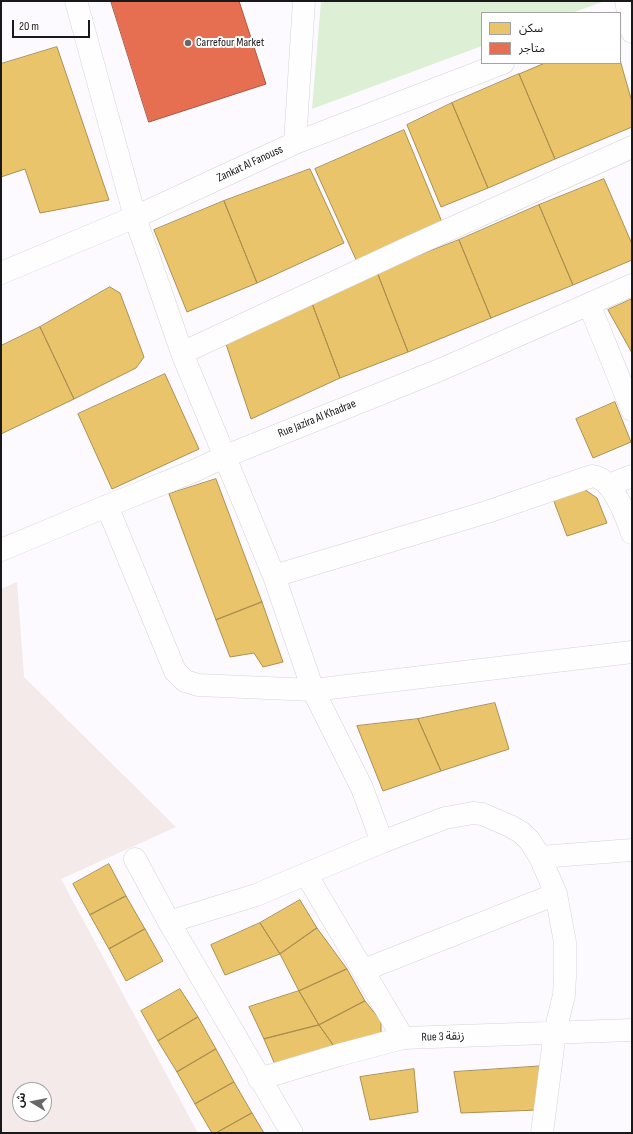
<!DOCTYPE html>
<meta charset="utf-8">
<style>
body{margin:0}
#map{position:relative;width:633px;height:1134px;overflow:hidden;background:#fcfafe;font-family:"Sofia Sans Condensed","Noto Sans Arabic",sans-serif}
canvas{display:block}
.frame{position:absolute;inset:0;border:2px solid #19181a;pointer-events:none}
.legend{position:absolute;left:481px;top:12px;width:140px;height:52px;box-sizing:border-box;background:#fff;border:1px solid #a3a3a3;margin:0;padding:5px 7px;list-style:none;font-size:12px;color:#19181a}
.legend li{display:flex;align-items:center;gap:8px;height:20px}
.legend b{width:20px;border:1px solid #a3a3a3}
.north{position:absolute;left:12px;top:1082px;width:40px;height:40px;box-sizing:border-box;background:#fff;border:1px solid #a3a3a3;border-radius:50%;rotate:280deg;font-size:11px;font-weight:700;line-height:16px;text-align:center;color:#19181a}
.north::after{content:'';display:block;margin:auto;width:14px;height:18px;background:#68676a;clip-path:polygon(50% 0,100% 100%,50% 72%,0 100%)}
.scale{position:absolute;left:12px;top:20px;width:78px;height:18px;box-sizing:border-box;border:2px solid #19181a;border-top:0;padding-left:5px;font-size:12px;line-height:14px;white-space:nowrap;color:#19181a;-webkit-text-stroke:3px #fff;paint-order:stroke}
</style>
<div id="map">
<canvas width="633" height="1134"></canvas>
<div class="frame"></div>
<ul class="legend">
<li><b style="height:11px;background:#e9c46a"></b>سكن</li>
<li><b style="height:11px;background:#e76f51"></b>متاجر</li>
</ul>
<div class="north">ش</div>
<div class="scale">20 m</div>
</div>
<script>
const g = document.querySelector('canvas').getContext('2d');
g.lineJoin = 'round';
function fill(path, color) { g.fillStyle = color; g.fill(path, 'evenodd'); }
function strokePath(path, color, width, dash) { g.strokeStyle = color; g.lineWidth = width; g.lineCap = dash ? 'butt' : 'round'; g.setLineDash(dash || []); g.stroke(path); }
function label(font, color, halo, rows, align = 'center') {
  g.font = font + ' "Sofia Sans Condensed","Noto Sans Arabic",sans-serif'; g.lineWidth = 4; g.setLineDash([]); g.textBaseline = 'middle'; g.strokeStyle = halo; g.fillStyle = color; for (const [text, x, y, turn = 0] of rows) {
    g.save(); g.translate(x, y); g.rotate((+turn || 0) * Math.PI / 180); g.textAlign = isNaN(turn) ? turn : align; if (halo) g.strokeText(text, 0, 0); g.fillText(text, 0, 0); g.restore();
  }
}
fill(new Path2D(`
 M17,582l7,95 152,150 -115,52 137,254h-197v-544zM20,1090h24v24h-24z`), '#f3eae9');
fill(new Path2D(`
 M321,1h284l-33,12h-90v33l-170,63z`), '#ddf0d5');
const homes = new Path2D(`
 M57,47l52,153 -69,13 -15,-44 -24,8v-113z
 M620,60l12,42v25l-77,32 -36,-85 26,-11h75z
 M519,74l36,85 -67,29 -36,-85z
 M452,103l36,85 -47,19 -34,-82z
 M404,130l40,97 -86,37 -43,-95z
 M310,169l34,74 -87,40 -33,-82z
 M604,179l28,65v16l-59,25 -34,-80z
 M224,201l33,82 -70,29 -33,-82z
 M539,205l34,80 -82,33 -32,-78z
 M459,240l32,78 -83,34 -31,-80z
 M377,272l31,80 -68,26 -30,-80z
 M110,287l10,6 24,64 -8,11 -62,31 -34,-72z
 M310,298l30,80 -89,41 -27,-81z
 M632,299v54l-24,-43z
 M40,327l34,72 -73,35v-88z
 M165,374l34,75 -87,40 -34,-75z
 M615,402l16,40 -38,16 -17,-39z
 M216,479l46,123 -46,18 -47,-126z
 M584,489l13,9 10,25 -40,13 -14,-37z
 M262,602l21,60 -20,5 -9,-14 -24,4 -14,-37z
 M495,703l14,46 -68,22 -23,-52z
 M418,719l23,52 -58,20 -26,-65z
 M109,864l17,32 -36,19 -17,-31z
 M126,896l19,33 -36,20 -19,-34z
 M300,900l17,28 -37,26 -20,-31z
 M260,923l20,31 -55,21 -14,-30z
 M317,928l30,41 -48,22 -19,-37z
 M145,929l18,32 -37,20 -17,-32z
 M347,969l18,32 -46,24 -20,-34z
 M180,989l18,28 -40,24 -17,-30z
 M299,991l20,34 -55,14 -15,-32z
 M365,1001l16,20v14l-45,14 -17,-24z
 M198,1017l18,32 -39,23 -19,-31z
 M319,1025l17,24 -60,18 -12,-28z
 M216,1049l18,33 -39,22 -18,-32z
 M545,1066l-7,44 -77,3 -7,-41z
 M414,1069l4,43 -48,8 -10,-43z
 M234,1082l18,31 -36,20h-4l-17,-29z
 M252,1113l12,20h-48z`);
fill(homes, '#e9c46a');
strokePath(homes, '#ab9052', 1);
const shops = new Path2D(`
 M111,1h128l27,83 -117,38z`);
fill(shops, '#e76f51');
strokePath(shops, '#a95540', 1);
const minor = new Path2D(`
 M76,1l59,216 47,136 92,223 39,114 49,98 20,54
 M626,1l6,31
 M295,143l9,-142
 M1,273l134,-56 160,-74 208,-80
 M589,304l43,106
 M182,353l228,-106 222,-100
 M609,485l23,-9
 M107,506l68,165 10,10 13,4 115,5 319,-38
 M1,550l106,-44 87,-35 32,-15 216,-87 190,-84
 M274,576l213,-64 105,-36c21,2 34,40 40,57
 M540,857l92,-7
 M135,859l34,63 123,211
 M306,874l97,164
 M169,922l87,-27 126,-53 63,-24 28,-5 9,1 28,12 12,7 7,7 11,17 16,37 9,48v34l-1,19 -9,37 -13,101
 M364,970l192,-76
 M259,1079l80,-24 64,-17 229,-8`);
strokePath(minor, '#d4d3d5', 23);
strokePath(minor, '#fffeff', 22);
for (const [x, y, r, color] of [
 [188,43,4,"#68676a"]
]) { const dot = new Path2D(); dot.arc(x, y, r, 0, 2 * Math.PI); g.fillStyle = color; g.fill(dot); strokePath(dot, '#fff', 1.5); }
label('12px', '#19181a', '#fff', [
 ["Carrefour Market",196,43]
], 'left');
label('12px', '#19181a', '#fff', [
 ["Zankat Al Fanouss",250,164,-25],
 ["Rue Jazira Al Khadrae",317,419,-22],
 ["Rue 3 زنقة",443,1037,-2]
]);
</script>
